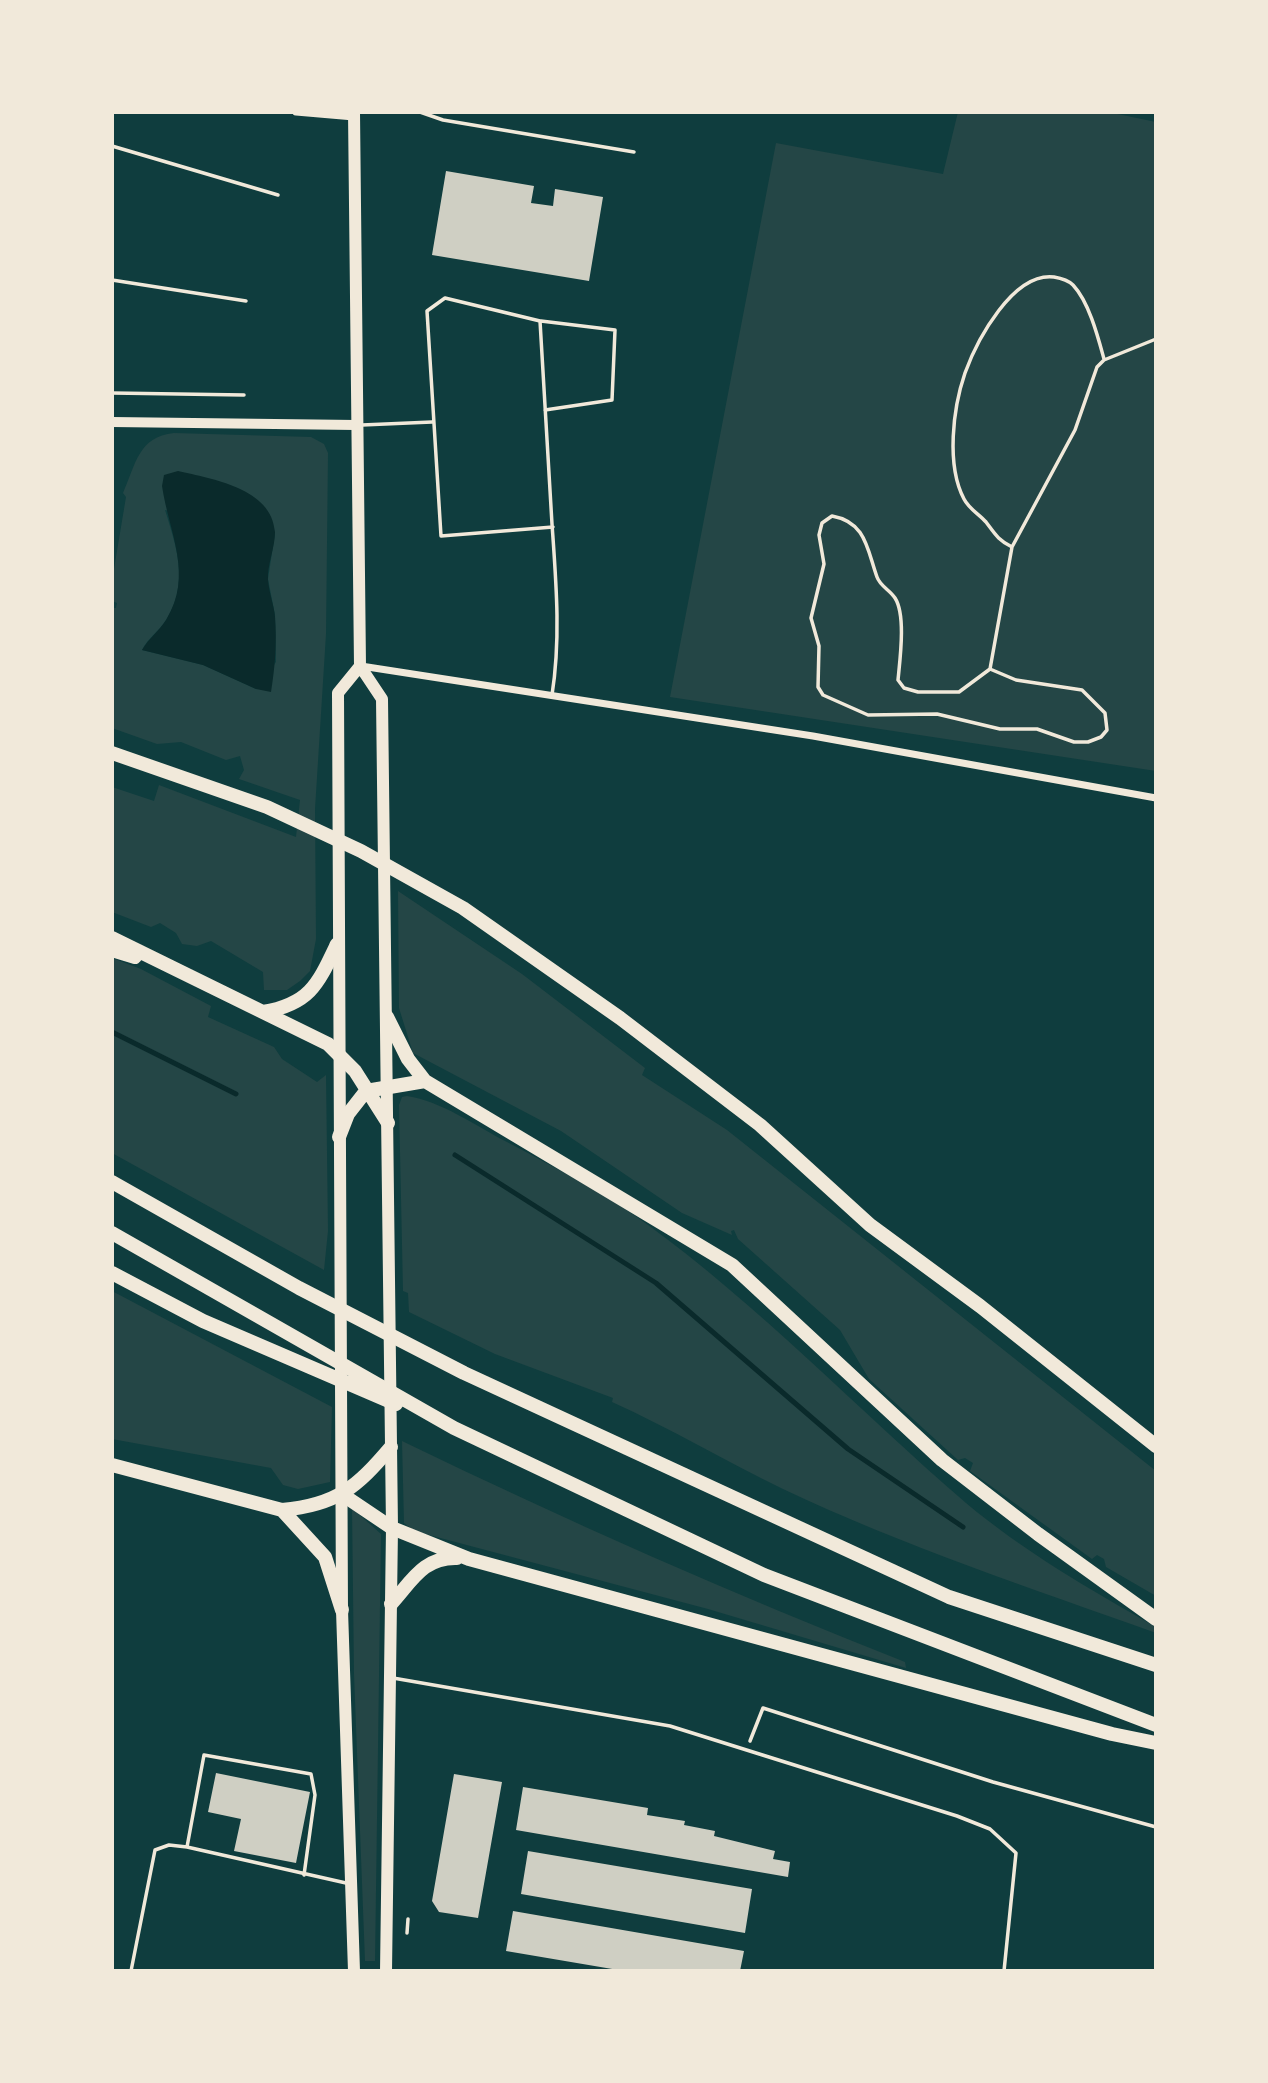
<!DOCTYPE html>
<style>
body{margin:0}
#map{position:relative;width:1268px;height:2083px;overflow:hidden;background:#0f3d3e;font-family:"Exo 2",sans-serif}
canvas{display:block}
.frame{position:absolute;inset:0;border:114px solid #f1e9da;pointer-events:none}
</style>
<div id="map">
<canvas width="1268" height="2083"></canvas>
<div class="frame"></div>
</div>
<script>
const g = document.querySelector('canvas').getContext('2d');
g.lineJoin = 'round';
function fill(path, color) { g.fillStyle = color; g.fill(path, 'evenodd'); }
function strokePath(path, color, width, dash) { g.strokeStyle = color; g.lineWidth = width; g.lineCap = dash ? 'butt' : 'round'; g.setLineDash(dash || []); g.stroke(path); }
fill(new Path2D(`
 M958,112h150l48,10v649l-486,-74 106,-554 167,31z
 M174,433l137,4 13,7 4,9 -2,181 -11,175 1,130 -6,32 -10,10 -13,9h-23l-1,-18 -52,-31 -14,5 -15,-2 -6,-11 -16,-10 -9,4 -39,-15v-125l42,14 5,-16 137,52 4,-37 -61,-21 5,-9 -4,-14 -14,4 -45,-18 -24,2 -45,-16v-120h4l1,-5 -5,-2v-20l14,-84 -3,-4c13,-29 15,-56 51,-60zM165,510l110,23 -7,46 7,36 1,47 -20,27 -53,-24 -61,-15c6,-12 17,-19 24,-30 23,-36 11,-72 -1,-110z
 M398,891l124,83 123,94 -3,7 85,55 429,341v125l-50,-29 -2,-8 -7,-4 -5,4 -122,-88 3,-8 -8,-5 -7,2 -89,-81 -29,-49 -102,-91 -4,-9 -3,1 1,4 -50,-22 -121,-82 -148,-78 -14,-45z
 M112,958l29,11 70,37 -3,11 66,30 8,12 35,23 9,-7 2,156 -4,39 -212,-117z
 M407,1096c34,5 69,30 100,46 47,25 94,49 137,80 116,84 213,187 322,281 57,48 125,87 190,124v6c-125,-45 -253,-87 -373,-144 -58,-28 -113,-61 -171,-87l1,-4 -118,-44 -86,-42 -1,-19 -5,-2 -4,-186 3,-8z
 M112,1291l220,116 -2,75 -32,7 -15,-4 -12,-17 -159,-29z
 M402,1441c165,80 333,154 503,221l1,6 -198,-59 -294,-78 -10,-8z
 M352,1508l29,26 -6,427h-10l-11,-287z`), '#244646');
fill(new Path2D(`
 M178,471c34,8 94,17 97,61 0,16 -8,33 -7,48 1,13 6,25 7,37 2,26 0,50 -4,75l-15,-3 -53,-24 -61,-15c7,-12 17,-19 24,-30 28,-45 3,-87 -4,-134l2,-11z`), '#0a2a2b');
strokePath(new Path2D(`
 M112,1032l124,62
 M455,1155l201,128 192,166 115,78`), '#0a2a2b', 5);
fill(new Path2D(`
 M446,171l88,15 -3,17 22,3 2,-17 48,8 -14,84 -157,-26z
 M216,1773l94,19 -14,71 -62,-12 7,-32 -33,-7z
 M454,1774l48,8 -24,136 -39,-6 -7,-11z
 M523,1787l125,21 -1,7 38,6 -1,4 31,6 -1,5 61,15 -2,8 17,3 -2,15 -272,-47z
 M528,1851l224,38 -7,44 -224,-39z
 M513,1911l231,40 -4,20h-116l-118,-20z`), '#cfcfc3');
strokePath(new Path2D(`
 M1156,272v32
 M112,280l134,21
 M1012,547c-14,-7 -17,-13 -26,-25 -7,-8 -17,-13 -22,-23 -18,-34 -11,-91 1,-126 12,-33 48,-101 89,-96 6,1 14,3 19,8 16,17 25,52 31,74
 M990,669l26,11 66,10 23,23 2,17 -6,7 -13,5h-14l-37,-13h-37l-63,-15 -69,1 -45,-20 -5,-8 1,-41 -8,-28 13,-54 -5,-29 3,-12 10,-7c34,6 35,33 45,61 3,9 13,13 18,21 11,17 5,61 3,82l6,8 14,4h41l31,-23 22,-122 63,-117 22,-63 7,-7 52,-21
 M750,1741l13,-33 230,74 163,45
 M407,1933l1,-14`), '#f1e9da', 3.5);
strokePath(new Path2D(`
 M420,112l23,8 191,32
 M112,146l166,49
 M541,321l74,9 -3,70 -67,10
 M112,393l132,2
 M362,425l70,-3
 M552,695c9,-57 4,-114 0,-171 -4,-67 -8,-135 -12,-203l-95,-23 -18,13 14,225 112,-9
 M393,1678l277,48 287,90 33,13 26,24 -12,118
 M304,1875l11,-80 -4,-21 -107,-19 -17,92 159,36
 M131,1971l24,-121 14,-5 18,2`), '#f1e9da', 3.5);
strokePath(new Path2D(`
 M296,112l58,5
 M361,666l452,70 343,62`), '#f1e9da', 7);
strokePath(new Path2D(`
 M112,422l244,3`), '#f1e9da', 10);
strokePath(new Path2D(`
 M354,112l6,554
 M360,666l22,33 10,829 -6,443
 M354,1971l-12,-361 -4,-917 22,-27`), '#f1e9da', 12);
strokePath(new Path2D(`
 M112,753l155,54 94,44 102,57 157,110 140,107 110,100 110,81 176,140
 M112,938l216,106 27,27 33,52
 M112,950l23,7
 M263,1012c47,-8 55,-28 74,-68
 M387,1017l21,42 17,22 307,184 210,195 96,74 118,85
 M339,1137l9,-23 18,-23 59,-10
 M112,1182l187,106 165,85 485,224 207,68
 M112,1233l342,195 310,147 392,150
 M112,1273l91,48 193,83
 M112,1465l170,45c55,-5 75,-23 109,-63
 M343,1495l49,33 77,31 643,175 44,9
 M282,1510l43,47 17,53
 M391,1604c21,-23 32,-47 66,-46`), '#f1e9da', 14);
</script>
